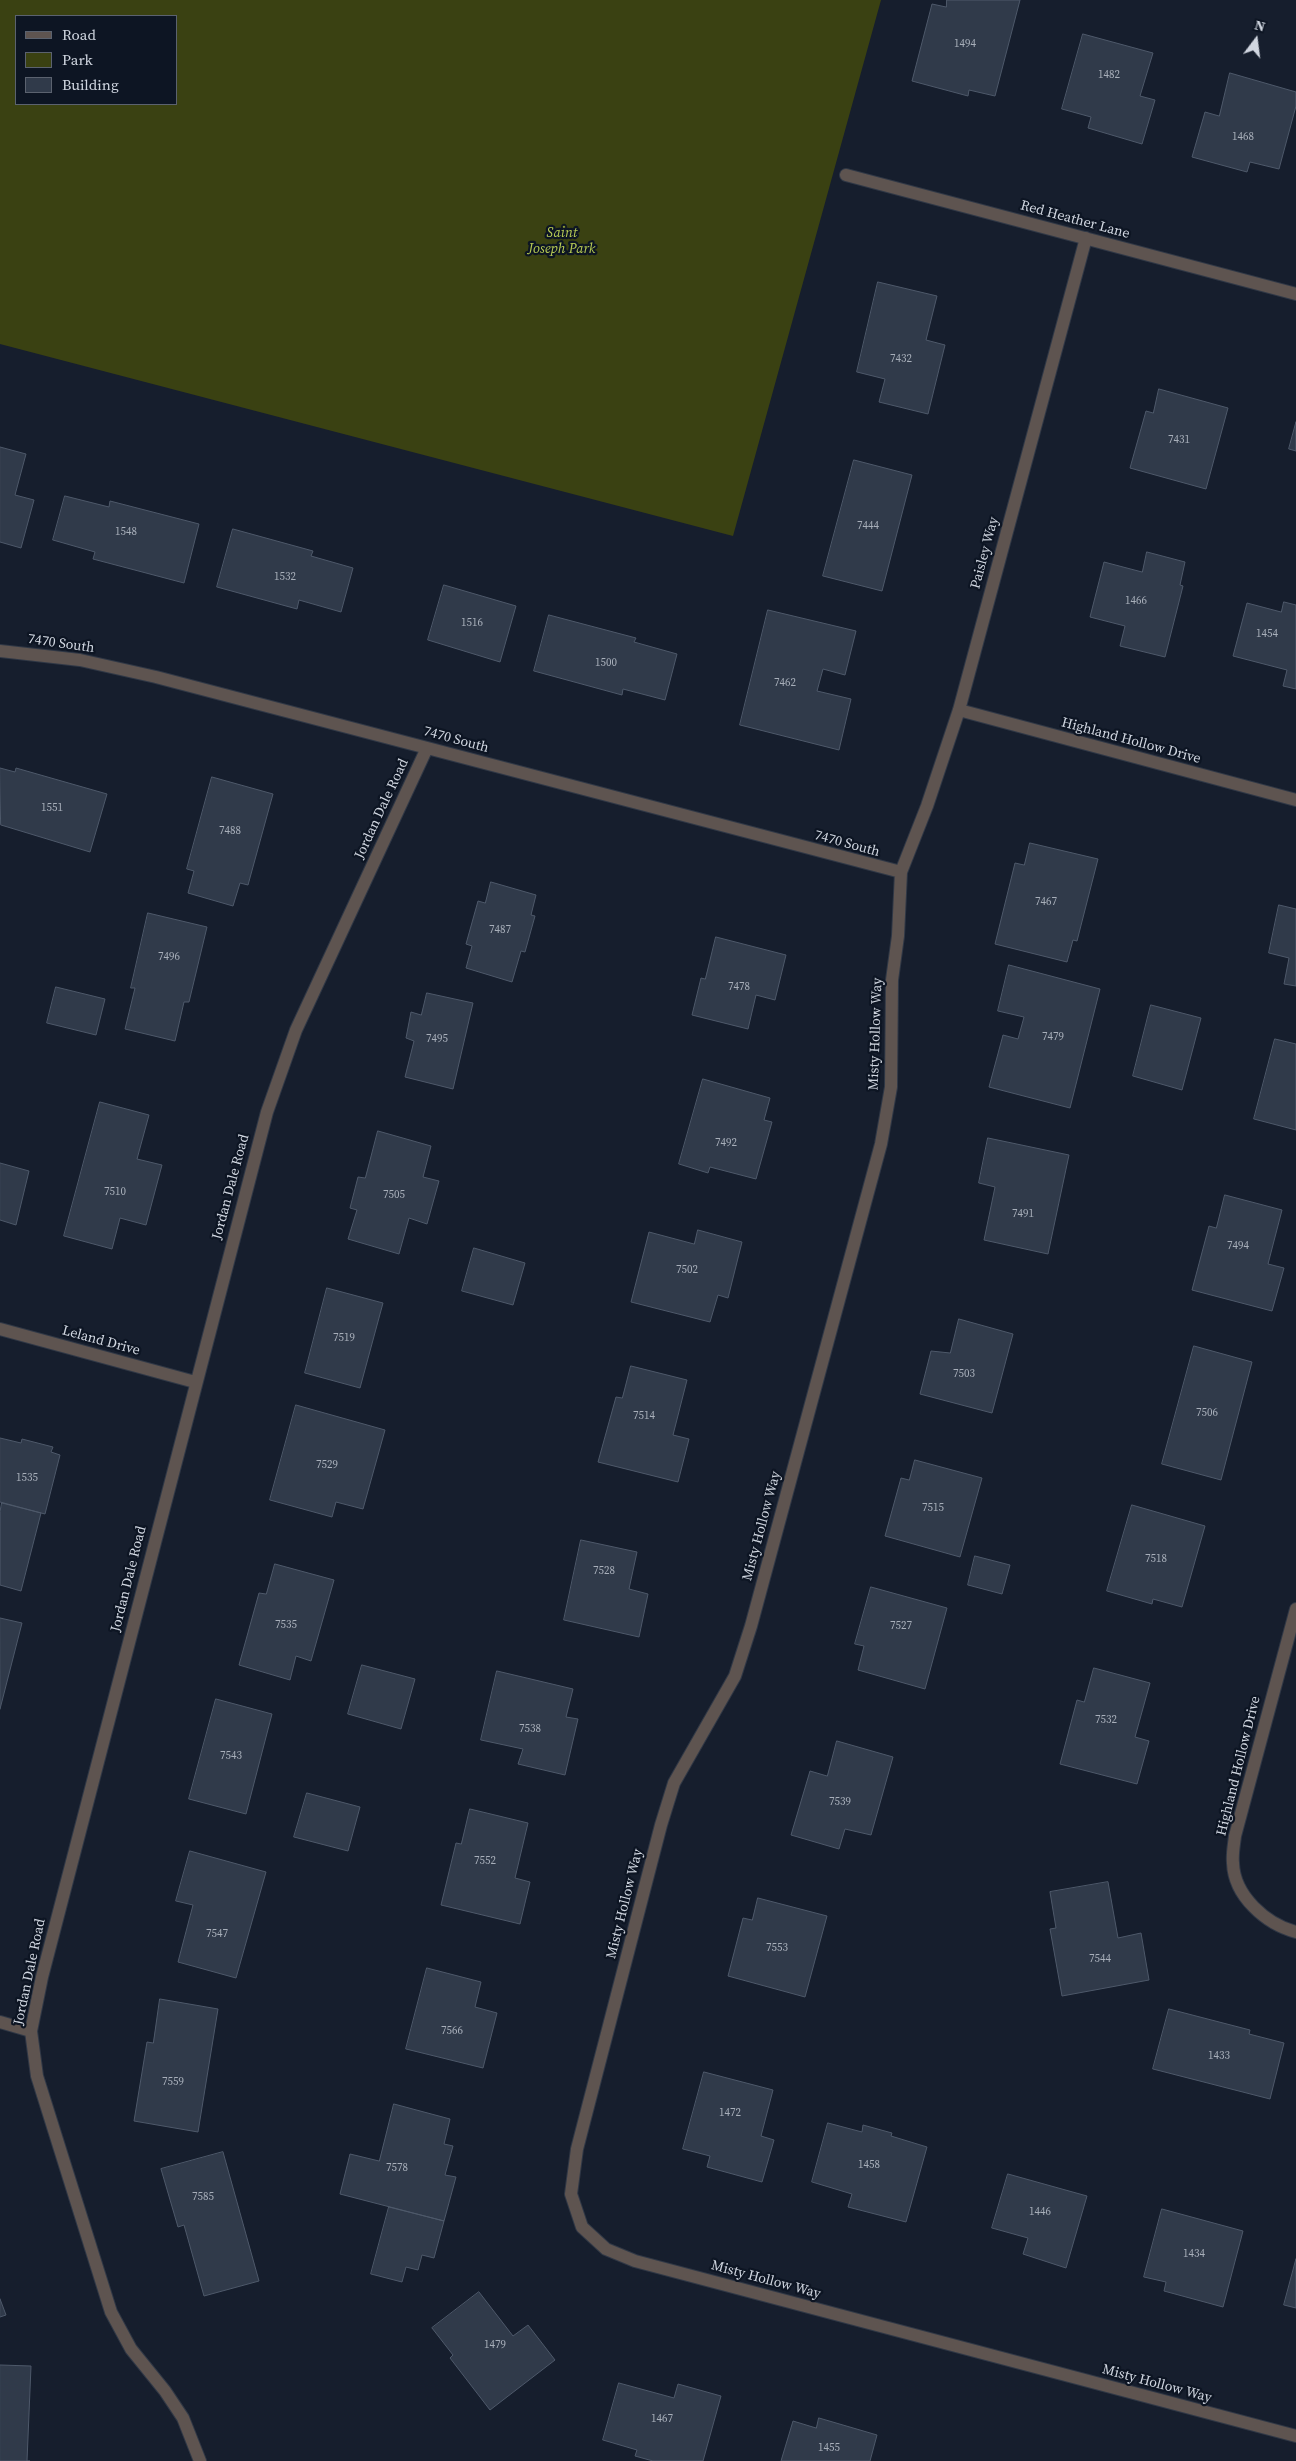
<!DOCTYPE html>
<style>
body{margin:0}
#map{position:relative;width:1296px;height:2461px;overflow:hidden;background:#161e2d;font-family:"Source Serif 4",serif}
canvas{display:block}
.legend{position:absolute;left:15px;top:15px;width:162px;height:90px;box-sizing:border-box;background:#0d1523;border:1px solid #5b626f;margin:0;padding:6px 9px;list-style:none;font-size:15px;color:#d0d6e0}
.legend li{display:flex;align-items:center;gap:10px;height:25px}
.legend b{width:25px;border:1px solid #5b626f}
.north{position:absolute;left:1231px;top:15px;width:50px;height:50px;-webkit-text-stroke:4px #0d1523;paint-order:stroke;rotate:15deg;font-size:14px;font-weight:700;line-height:20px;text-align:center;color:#d0d6e0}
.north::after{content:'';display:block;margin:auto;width:18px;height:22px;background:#d0d6e0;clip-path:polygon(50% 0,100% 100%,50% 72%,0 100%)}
</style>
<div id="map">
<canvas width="1296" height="2461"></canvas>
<ul class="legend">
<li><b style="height:6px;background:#5e5450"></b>Road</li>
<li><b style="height:14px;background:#3a4112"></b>Park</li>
<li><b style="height:14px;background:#303a4a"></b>Building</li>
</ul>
<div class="north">N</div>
</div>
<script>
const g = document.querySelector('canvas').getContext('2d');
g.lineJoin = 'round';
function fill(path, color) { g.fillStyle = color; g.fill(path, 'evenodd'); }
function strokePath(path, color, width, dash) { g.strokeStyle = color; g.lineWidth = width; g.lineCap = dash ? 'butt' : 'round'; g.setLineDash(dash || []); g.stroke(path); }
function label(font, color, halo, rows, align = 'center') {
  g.font = font + ' "Source Serif 4",serif'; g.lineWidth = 4.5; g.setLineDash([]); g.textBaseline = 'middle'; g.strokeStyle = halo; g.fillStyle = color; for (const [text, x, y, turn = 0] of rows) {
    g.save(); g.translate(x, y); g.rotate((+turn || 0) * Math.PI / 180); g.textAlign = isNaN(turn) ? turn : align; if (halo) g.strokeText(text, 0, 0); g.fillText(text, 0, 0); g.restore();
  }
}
fill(new Path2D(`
 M0,0h881l-148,536 -733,-192zM16,16h160v88h-160z`), '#3a4112');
const building = new Path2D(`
 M947,0h73l-25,96 -26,-6 -1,6 -56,-15 20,-77 14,3z
 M1083,34l70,19 -13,43 15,4 -13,44 -54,-16 3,-11 -29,-8z
 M1230,73l66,19v14l-17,63 -29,-7 -3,10 -55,-15 13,-45 14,4z
 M878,282l59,14 -11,44 19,5 -17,69 -49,-12 6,-23 -28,-7z
 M1159,389l69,19 -22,81 -76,-21 16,-57 7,2z
 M1296,422v29l-7,-2z
 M0,447l26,7 -11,41 19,5 -13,48 -21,-6z
 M854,460l58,15 -30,116 -59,-15z
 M65,496l44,11 1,-6 89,23 -15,59 -91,-24 2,-7 -42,-12z
 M233,529l80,22 -2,5 42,12 -12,44 -42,-12 -2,9 -80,-22z
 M1147,552l38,10 -5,23 3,1 -18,71 -45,-11 5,-20 -35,-9 14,-55 38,10z
 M444,585l72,21 -16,56 -72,-22z
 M1284,602l12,3v84l-13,-3 4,-16 -54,-14 14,-53 34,9z
 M768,610l88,21 -11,44 -22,-6 -6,22 34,8 -12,51 -99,-25z
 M549,615l87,23 -2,4 43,12 -12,46 -42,-11 -1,6 -88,-24z
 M0,768l15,4 1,-4 91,26 -17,58 -89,-27z
 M212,777l61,17 -25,91 -8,-2 -7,23 -45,-13 6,-22 -7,-2z
 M1030,843l68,16 -21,82 -4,-1 -6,22 -72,-18 20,-81 9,2z
 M491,882l45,13 -5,20 4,1 -10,36 -4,-1 -9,31 -46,-14 6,-22 -6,-2 12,-43 7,2z
 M1279,905l17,4v77l-12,-2 5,-26 -20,-5z
 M148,913l59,14 -18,75h-5l-9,39 -50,-12 10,-41h-4z
 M716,937l70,18 -11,45 -19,-5 -8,34 -56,-14 9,-37 4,1z
 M1009,965l91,24 -30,119 -81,-21 14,-52 15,4 6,-22 -26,-6z
 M56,987l49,12 -9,36 -49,-12z
 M427,993l46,10 -20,86 -48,-12 9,-36 -8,-3 5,-26 10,3z
 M1151,1005l50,13 -19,72 -49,-14z
 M1275,1039l21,5v86l-42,-11z
 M703,1079l67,19 -6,22 8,2 -16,57 -46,-12 -2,6 -29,-9z
 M100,1102l49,13 -12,44 25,6 -16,60 -26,-7 -8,31 -48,-13z
 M378,1131l53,15 -8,31 16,4 -12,43 -18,-6 -10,36 -51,-15 9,-29 -7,-2 8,-31 7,1z
 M988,1138l81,17 -21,99 -64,-14 11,-53 -16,-4z
 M0,1163l29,8 -13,54 -16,-5z
 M1225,1195l57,15 -14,54 16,4 -12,43 -80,-21 17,-64 7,2z
 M698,1230l44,12 -14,56 -10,-3 -8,27 -79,-20 18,-70 45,12z
 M474,1248l51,15 -12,42 -51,-14z
 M327,1288l56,15 -23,85 -55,-15z
 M959,1319l54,15 -21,79 -72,-19 11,-43 19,2z
 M1194,1346l58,16 -31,118 -59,-16z
 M631,1366l56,14 -14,55 16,4 -11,43 -80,-20 18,-65 6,1z
 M296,1405l89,25 -22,79 -27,-7 -4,15 -62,-17z
 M0,1438l21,5 1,-4 31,8 -2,5 9,3 -15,59 -45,-12z
 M915,1460l67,18 -22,79 -75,-21 16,-58 8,2z
 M2,1503l39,10 -20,78 -21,-6v-73z
 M1132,1505l73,21 -23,81 -29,-8 -1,5 -45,-13z
 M581,1540l56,12 -8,37 19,5 -9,43 -75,-17z
 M975,1556l35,9 -8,29 -34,-9z
 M275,1564l59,16 -23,81 -15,-5 -6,24 -51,-15 20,-72 7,1z
 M871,1587l76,21 -22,81 -67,-19 6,-24 -9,-2z
 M0,1618l22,5 -22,86z
 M362,1665l53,14 -14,50 -53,-15z
 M1094,1668l56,15 -15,54 14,4 -12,43 -77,-20 17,-64 7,2z
 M497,1671l76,18 -7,28 12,2 -13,56 -47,-11 5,-15 -42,-9z
 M216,1699l56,15 -26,100 -57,-15z
 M837,1741l56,16 -22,78 -26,-6 -6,20 -48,-14 19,-64 17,5z
 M307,1793l53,14 -12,44 -54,-14z
 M470,1809l58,14 -13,55 15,4 -10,42 -79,-19 15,-62 5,1z
 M190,1851l76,21 -30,106 -58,-16 15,-57 -17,-4z
 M1108,1882l10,56 23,-5 8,47 -87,16 -12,-67 6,-1 -6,-36z
 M758,1898l69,18 -22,81 -77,-21 15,-58 9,2z
 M427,1968l54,14 -6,25 22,6 -14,55 -77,-19z
 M160,1999l58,10 -20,123 -64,-11 13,-79 6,1z
 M1169,2009l81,21 -1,4 35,9 -14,56 -117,-30z
 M704,2072l69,18 -12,46 13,4 -12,42 -55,-15 3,-11 -27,-7z
 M394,2104l56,15 -6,25 9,2 -8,29 11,2 -12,44 -104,-27 10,-40 29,7z
 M828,2123l34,9 1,-7 29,8 -1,3 36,11 -21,75 -58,-15 4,-13 -40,-12z
 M223,2152l36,129 -55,15 -20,-71 -6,2 -17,-58z
 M1008,2174l79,22 -21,72 -43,-14 5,-16 -36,-10z
 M389,2207l55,14 -10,37 -12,-3 -4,15 -12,-3 -4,15 -31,-8z
 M1162,2209l81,22 -20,76 -59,-16 2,-9 -22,-5z
 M1296,2259v49l-12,-3z
 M479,2292l34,44 15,-11 27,35 -65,50 -40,-52 3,-3 -21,-27z
 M0,2299l6,16 -6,2z
 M0,2365l31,1 -4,95h3h-30z
 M619,2383l55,15 4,-14 43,12 -18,65h-50l-18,-5 2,-6 -34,-10z
 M819,2418l58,17 -7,26h-89l12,-40 23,7z`);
fill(building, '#303a4a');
strokePath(building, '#4e596a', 1);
const minor = new Path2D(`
 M846,175l450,119
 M1086,238l-127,472 -32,96 -26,66 -3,64 -6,44 -1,107 -10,57 -130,482 -16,50 -61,107 -13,42 -84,324 -6,45 11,33 24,22 29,12 661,175
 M0,651l80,9 76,17 745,195
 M959,710l337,90
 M0,1329l195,53
 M1296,1609l-61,227c-1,9 -3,18 -2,27 1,33 33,61 63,69
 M0,2022l31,9
 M200,2461l-17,-43 -18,-27 -34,-42 -20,-37 -74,-236 -6,-45 11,-54 225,-865 29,-82 131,-282`);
strokePath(minor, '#303846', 14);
strokePath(minor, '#5e5450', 12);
label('11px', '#a8afba', null, [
 ["1494",965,44],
 ["1482",1109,75],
 ["1468",1243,137],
 ["7432",901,359],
 ["7431",1179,440],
 ["7444",868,526],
 ["1548",126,532],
 ["1532",285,577],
 ["1466",1136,601],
 ["1516",472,623],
 ["1454",1267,634],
 ["1500",606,663],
 ["7462",785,683],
 ["1551",52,808],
 ["7488",230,831],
 ["7467",1046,902],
 ["7487",500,930],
 ["7496",169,957],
 ["7478",739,987],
 ["7479",1053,1037],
 ["7495",437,1039],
 ["7492",726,1143],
 ["7510",115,1192],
 ["7505",394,1195],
 ["7491",1023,1214],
 ["7494",1238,1246],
 ["7502",687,1270],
 ["7519",344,1338],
 ["7503",964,1374],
 ["7506",1207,1413],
 ["7514",644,1416],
 ["7529",327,1465],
 ["1535",27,1478],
 ["7515",933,1508],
 ["7518",1156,1559],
 ["7528",604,1571],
 ["7535",286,1625],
 ["7527",901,1626],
 ["7532",1106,1720],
 ["7538",530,1729],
 ["7543",231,1756],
 ["7539",840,1802],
 ["7552",485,1861],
 ["7547",217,1934],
 ["7553",777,1948],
 ["7544",1100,1959],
 ["7566",452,2031],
 ["1433",1219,2056],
 ["7559",173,2082],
 ["1472",730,2113],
 ["1458",869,2165],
 ["7578",397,2168],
 ["7585",203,2197],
 ["1446",1040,2212],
 ["1434",1194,2254],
 ["1479",495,2345],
 ["1467",662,2419],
 ["1455",829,2448]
]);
label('14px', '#d0d6e0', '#0d1523', [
 ["Red Heather Lane",1075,220,15],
 ["Paisley Way",985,553,-75],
 ["7470 South",61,644,8],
 ["7470 South",456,740,15],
 ["Highland Hollow Drive",1131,741,15],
 ["Jordan Dale Road",382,809,-65],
 ["7470 South",847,844,15],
 ["Misty Hollow Way",876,1034,-88],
 ["Jordan Dale Road",231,1187,-75],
 ["Leland Drive",101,1341,15],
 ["Misty Hollow Way",762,1526,-75],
 ["Jordan Dale Road",129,1579,-76],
 ["Highland Hollow Drive",1239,1766,-76],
 ["Misty Hollow Way",625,1904,-76],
 ["Jordan Dale Road",30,1972,-78],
 ["Misty Hollow Way",766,2280,15],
 ["Misty Hollow Way",1157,2384,15]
]);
label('italic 14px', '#b8cc54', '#0d1523', [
 ["Saint",562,233],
 ["Joseph Park",562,249]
]);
</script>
